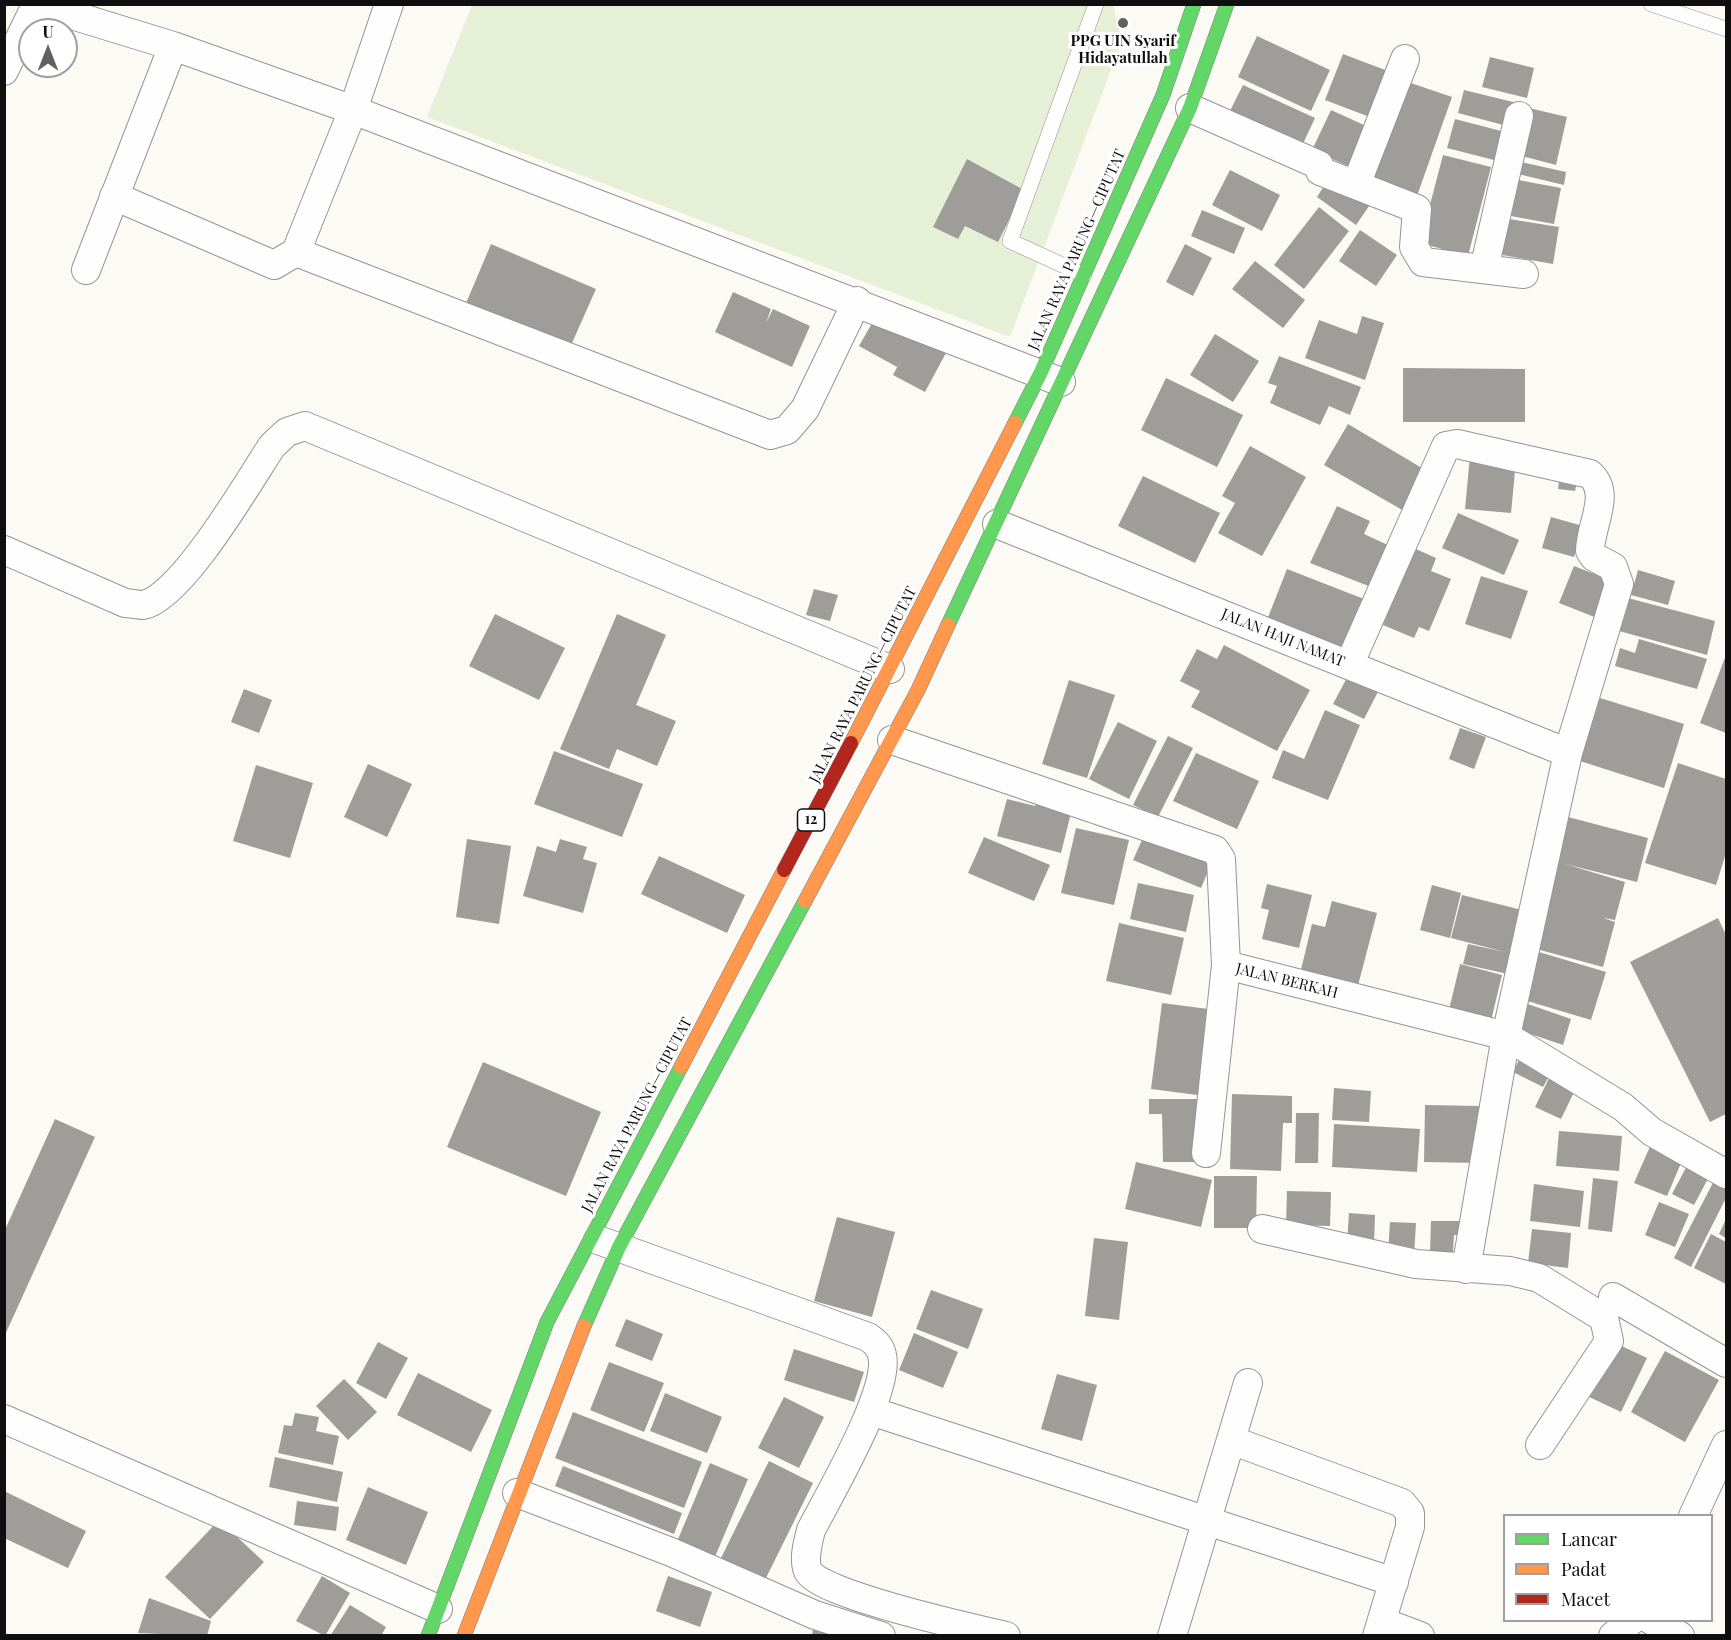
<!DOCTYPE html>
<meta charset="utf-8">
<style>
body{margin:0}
#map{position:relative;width:1731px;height:1640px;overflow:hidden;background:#fbfaf5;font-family:"Playfair Display",serif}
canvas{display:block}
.frame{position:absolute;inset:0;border:6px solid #0f0f0f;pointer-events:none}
.legend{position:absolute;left:1503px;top:1514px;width:210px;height:108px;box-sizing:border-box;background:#fff;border:2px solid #9f9f9f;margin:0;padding:8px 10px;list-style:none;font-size:18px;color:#0f0f0f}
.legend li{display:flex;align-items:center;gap:12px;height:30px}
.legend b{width:30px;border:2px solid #9f9f9f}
.north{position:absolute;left:18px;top:18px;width:60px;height:60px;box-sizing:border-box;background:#fff;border:2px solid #9f9f9f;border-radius:50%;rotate:0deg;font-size:16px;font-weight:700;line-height:24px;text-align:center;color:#0f0f0f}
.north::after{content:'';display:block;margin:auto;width:21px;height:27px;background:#626160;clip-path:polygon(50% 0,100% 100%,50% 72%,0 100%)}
</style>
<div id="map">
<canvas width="1731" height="1640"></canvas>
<div class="frame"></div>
<ul class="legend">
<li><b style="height:8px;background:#63d668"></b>Lancar</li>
<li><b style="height:8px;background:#ff974d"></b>Padat</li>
<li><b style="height:8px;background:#b3261e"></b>Macet</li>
</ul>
<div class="north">U</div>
</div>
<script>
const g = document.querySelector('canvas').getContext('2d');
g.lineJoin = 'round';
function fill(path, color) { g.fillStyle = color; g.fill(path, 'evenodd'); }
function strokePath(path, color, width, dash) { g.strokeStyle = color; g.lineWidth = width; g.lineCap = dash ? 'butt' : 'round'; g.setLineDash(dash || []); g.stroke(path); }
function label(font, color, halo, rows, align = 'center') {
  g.font = font + ' "Playfair Display",serif'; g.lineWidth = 6; g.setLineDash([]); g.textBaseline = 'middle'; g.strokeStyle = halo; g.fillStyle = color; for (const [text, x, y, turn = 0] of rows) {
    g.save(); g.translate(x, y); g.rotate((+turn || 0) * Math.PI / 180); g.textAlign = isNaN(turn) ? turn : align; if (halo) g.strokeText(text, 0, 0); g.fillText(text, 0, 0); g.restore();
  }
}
fill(new Path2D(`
 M472,5h641l9,36 -112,296 -583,-220z`), '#e6f0d6');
fill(new Path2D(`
 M1257,36l73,34 -19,41 -73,-34z
 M1343,54l50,19 -18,46 -50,-19z
 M1490,57l44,11 -7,30 -45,-11z
 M1402,80l50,17 -35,99 -50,-18z
 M1243,85l72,33 -14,30 -73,-33z
 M1464,90l49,12 -6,24 -49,-13z
 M1529,108l38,9 -11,48 -38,-10z
 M1331,110l44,20 -18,40 -45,-20z
 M1455,119l50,13 -7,29 -51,-13z
 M1443,155l48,12 -23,89 -48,-13z
 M967,159l57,31 -26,52 -33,-16 -7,13 -25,-12z
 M1521,162l45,10 -2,13 -46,-11z
 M1230,170l50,25 -18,36 -50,-26z
 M1329,178l45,21 -18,26 -39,-28z
 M1518,180l43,8 -7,36 -43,-8z
 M1319,207l30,24 -45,58 -30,-24z
 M1202,210l43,18 -11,26 -43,-18z
 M1503,218l56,9 -6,37 -56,-10z
 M1360,230l37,25 -21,31 -37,-25z
 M491,244l105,45 -28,63 -104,-44z
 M1185,244l27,14 -19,38 -27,-14z
 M1255,261l50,39 -22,28 -51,-39z
 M733,292l38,17 -5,14 7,-14 37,17 -18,41 -77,-35z
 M1362,316l22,7 -19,57 -60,-22 14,-38 38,14z
 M875,318l72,33 -22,41 -32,-17 9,-17 -5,9 -38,-21z
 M1215,334l44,27 -26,41 -43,-27z
 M1279,356l82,31 -11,28 -21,-9 -9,19 -50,-22 7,-17 -9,-3z
 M1403,368l122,1v53h-122z
 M1166,378l77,37 -26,52 -76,-37z
 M1348,424l79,47 -23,40 -80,-46z
 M1250,446l56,31 -44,79 -44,-23 17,-30 -13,-7z
 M1470,456l46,5 -5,52 -46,-4z
 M1560,474l18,3 -3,14 -17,-2z
 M1143,476l77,37 -25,50 -77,-37z
 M1337,506l33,15 -6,13 26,12 -19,41 -61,-24z
 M1458,513l61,27 -15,35 -62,-27z
 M1551,517l32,9 -9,31 -32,-9z
 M1407,545l29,13 -5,13 20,8 -22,52 -10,-4 -5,11 -31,-13 4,-10 -7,-4z
 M1574,566l38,15 -15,37 -38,-15z
 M1287,569l82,32 -20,50 -82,-31z
 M1638,570l37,11 -7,24 -37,-10z
 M1481,576l47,15 -17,48 -46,-15z
 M814,589l24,6 -8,26 -24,-6z
 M1628,598l87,23 -8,34 -88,-24z
 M495,614l70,34 -26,52 -70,-34z
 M617,614l49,21 -30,70 40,16 -19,45 -40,-17 -8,20 -49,-20z
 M1639,639l68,20 -10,30 -82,-23 5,-18 15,5z
 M1224,645l86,45 -33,61 -86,-44 9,-16 -20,-10 17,-32 20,10z
 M1726,655v78l-26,-10z
 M1351,670l30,16 -17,33 -31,-15z
 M1069,680l46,15 -28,83 -45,-14z
 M244,689l28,11 -13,33 -28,-11z
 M1600,698l84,26 -20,64 -84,-27z
 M1325,710l35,15 -32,75 -56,-22 11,-28 21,9z
 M1118,722l39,19 -28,58 -40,-20z
 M1460,728l26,9 -12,32 -25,-10z
 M1168,736l25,12 -35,69 -25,-12z
 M554,751l89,33 -21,53 -88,-33z
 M1196,753l63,28 -22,48 -64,-28z
 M1678,763l48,16v74l-10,32 -71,-22z
 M368,764l44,20 -25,53 -43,-20z
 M256,765l57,18 -23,75 -57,-17z
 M1038,796l35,9 -12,48 -64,-17 10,-37 28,7z
 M1568,817l80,21 -11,44 -72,-18 60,18 -10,38 -12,-2 12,4 -12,45 -74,-20z
 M1076,828l53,12 -15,65 -53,-12z
 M1147,829l67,28 -13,31 -68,-28z
 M984,837l66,28 -16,36 -66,-28z
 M467,839l44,7 -12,78 -43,-7z
 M560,839l27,8 -4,12 14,4 -14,50 -60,-17 14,-50 19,6z
 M659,856l86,39 -18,38 -86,-39z
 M1138,883l56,12 -8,37 -56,-13z
 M1267,884l45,11 -13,53 -37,-9 7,-29 -8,-2z
 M1432,885l29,8 -11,45 -30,-8z
 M1462,895l60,15 -14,64 -45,-10 5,-20 37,8 -54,-14z
 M1332,901l45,12 -21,80 -57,-15 13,-54 13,3z
 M1718,918l8,17v179l-16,8 -80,-160z
 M1119,923l65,15 -13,57 -65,-14z
 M1539,952l67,20 -15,48 -67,-20z
 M1460,964l42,11 -13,54 -42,-11z
 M1522,1002l49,17 -8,26 -50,-17z
 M1162,1003l54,7 -11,86 -54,-7z
 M1522,1054l31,15 -10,18 -30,-15z
 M483,1062l118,50 -35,84 -119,-49z
 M1552,1072l26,12 -17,35 -26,-12z
 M1334,1088l37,3 -2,31 -37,-2z
 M1232,1094l60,2v27h-9l-2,48 -51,-2z
 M1149,1099h49v63h-35l-1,-48h-13z
 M1425,1105l56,1 -1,57 -56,-1z
 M1296,1113h23l-1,50h-23z
 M55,1119l40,18 -91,200v-105z
 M1334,1124l86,5 -3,43 -85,-5z
 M1559,1131l63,5 -3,35 -63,-5z
 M1652,1142l32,14 -17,40 -33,-13z
 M1690,1160l22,11 -18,34 -22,-11z
 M1136,1162l76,18 -11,47 -76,-18z
 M1718,1173l8,4v21l-35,69 -17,-9z
 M1214,1176h43l-1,52h-42z
 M1593,1178l25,3 -6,51 -24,-3z
 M1534,1184l50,7 -4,36 -50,-6z
 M1287,1191l44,1 -1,34 -44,-1z
 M1659,1202l30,12 -14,33 -30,-12z
 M1349,1213l26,2 -1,28 -27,-1z
 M837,1217l58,15 -23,85 -58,-16z
 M1726,1219v19l-7,-4z
 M1431,1221h36v15l-13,-1 -1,18h-23z
 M1390,1222l26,1 -2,33 -26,-2z
 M1532,1229l39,4 -3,35 -40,-5z
 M1711,1234l15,8v42l-32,-16z
 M1094,1238l34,4 -9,78 -34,-4z
 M931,1290l52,19 -15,40 -52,-20z
 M626,1319l37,15 -11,27 -37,-15z
 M914,1333l44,19 -15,36 -44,-18z
 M1611,1341l36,17 -26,54 -36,-17z
 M378,1342l30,16 -22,41 -30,-16z
 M794,1349l70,23 -10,30 -70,-22z
 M1665,1351l54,29 -34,62 -54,-30z
 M609,1362l55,21 -20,49 -54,-22z
 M418,1373l74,37 -21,42 -74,-37z
 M1057,1374l40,11 -15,56 -41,-12z
 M344,1379l33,33 -29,28 -32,-34z
 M665,1393l57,24 -15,36 -57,-22z
 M784,1397l40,20 -25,51 -41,-20z
 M573,1412l129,50 -18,46 -129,-50z
 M295,1413l24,4 -3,14 23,5 -6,29 -55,-12 6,-28 8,1z
 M275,1457l68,15 -6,30 -68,-15z
 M769,1461l44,22 -49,99 -44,-22z
 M710,1463l38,16 -34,80 -38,-15z
 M563,1466l119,47 -8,21 -119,-48z
 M368,1487l60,25 -22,53 -60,-25z
 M4,1491l82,40 -18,37 -64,-30z
 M297,1501l42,6 -3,24 -42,-6z
 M219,1520l45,42 -54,57 -45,-42z
 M322,1576l28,17 -25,43 -29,-15z
 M668,1576l44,16 -12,35 -44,-16z
 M149,1598l62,23 -4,15 -69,-3z
 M350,1605l36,22 -5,9h-51z
 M813,1628l31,8h-32z`), '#9f9d9a');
const lane = new Path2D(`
 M1651,4l75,25
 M1084,275l-74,-34 86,-237`);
const street = new Path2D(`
 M36,4l137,42 180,64 708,272
 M4,71l32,-66
 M1190,108l129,57 1,6 97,38 -3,38 9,15 101,12
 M1356,185l49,-126
 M114,196l160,69 22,-13 57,-142 36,-106
 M296,252l474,183 17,-5 18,-21 52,-108
 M1484,269l35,-153
 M86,270l87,-224
 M997,524l571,229
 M4,550l121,53c5,0 13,2 18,2 38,-6 107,-126 129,-159l15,-14 18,-6 585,243
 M1349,665l97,-219 11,-2 133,30c22,20 0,51 0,77l4,6 19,10 6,17 -51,169 -62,283 -40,233
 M892,740l323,110 6,9 5,106 280,71 117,71 29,25 74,42
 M1206,1153l20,-188
 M1262,1229l154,35 94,7 29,7 65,40 5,23 -69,104
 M598,1240l270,97c7,5 12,9 14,18 9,35 -53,140 -71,175 -3,12 -8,29 -3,41 10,23 168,58 198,65
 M1613,1297l113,66
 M871,1411l523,171
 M4,1419l434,190
 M1231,1440l171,63 8,10v14l-33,109
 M517,1493l154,59 144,63 66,21
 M1693,1516l33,-71
 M1651,1620l29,16
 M1383,1622l37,14
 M1172,1636l76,-253
 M1613,1636l19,-16`);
const fast = new Path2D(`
 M1015,423l26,-51 122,-277 31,-91
 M948,625l242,-517 37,-104
 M584,1326l35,-79 186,-346
 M428,1636l119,-314 134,-255`);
const slow = new Path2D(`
 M851,743l164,-320
 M805,901l113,-211 30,-65
 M681,1067l103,-197
 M464,1636l120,-310`);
const jam = new Path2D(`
 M784,870l67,-127`);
strokePath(lane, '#959593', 16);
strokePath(street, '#959593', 30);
strokePath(fast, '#838280', 15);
strokePath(slow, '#838280', 15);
strokePath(jam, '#838280', 15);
strokePath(lane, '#fefefe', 15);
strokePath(street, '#fefefe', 28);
strokePath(fast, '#63d668', 14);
strokePath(slow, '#ff974d', 14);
strokePath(jam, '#b3261e', 14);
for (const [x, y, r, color] of [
 [1123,23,6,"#626160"]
]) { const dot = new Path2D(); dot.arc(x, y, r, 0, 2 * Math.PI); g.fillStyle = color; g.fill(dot); strokePath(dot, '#fff', 2); }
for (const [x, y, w] of [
 [811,820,27]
]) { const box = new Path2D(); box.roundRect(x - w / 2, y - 11, w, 22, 4.5); g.fillStyle = '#fff'; g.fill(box); strokePath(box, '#0f0f0f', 1.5); }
label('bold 14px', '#0f0f0f', null, [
 ["12",811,820]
]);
label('bold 15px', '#0f0f0f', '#fff', [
 ["PPG UIN Syarif",1123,41],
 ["Hidayatullah",1123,58]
]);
label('15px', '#0f0f0f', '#fff', [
 ["JALAN RAYA PARUNG—CIPUTAT",1077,250,-66],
 ["JALAN HAJI NAMAT",1283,638,22],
 ["JALAN RAYA PARUNG—CIPUTAT",863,685,-63],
 ["JALAN BERKAH",1287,981,14],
 ["JALAN RAYA PARUNG—CIPUTAT",637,1115,-62]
]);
</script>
